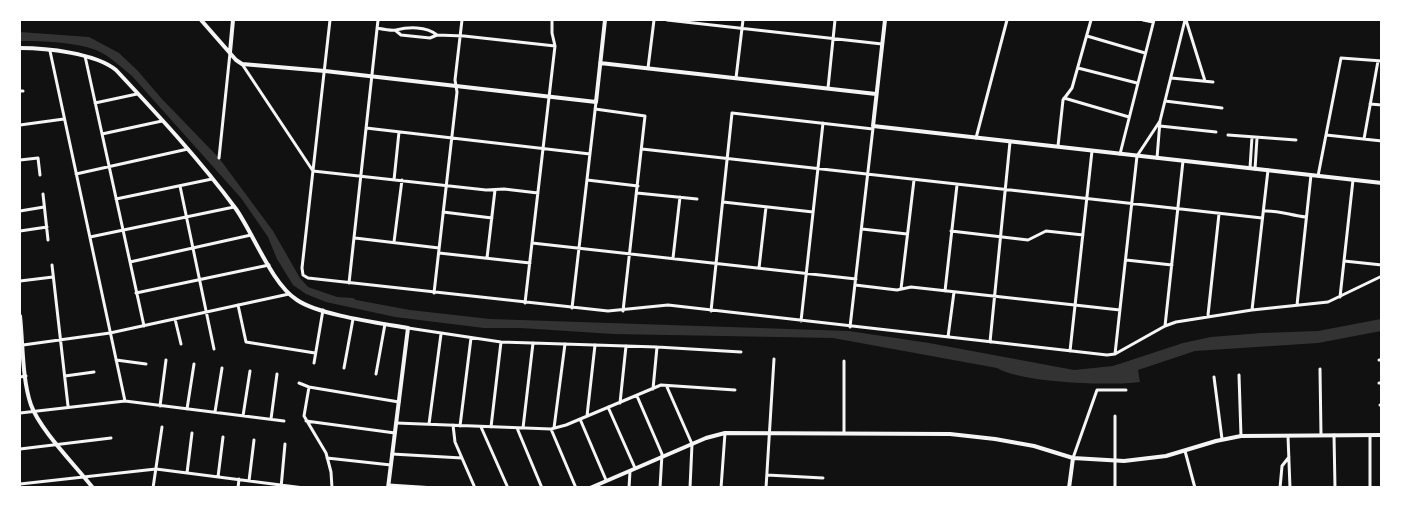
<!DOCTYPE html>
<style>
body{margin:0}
#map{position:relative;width:1401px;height:507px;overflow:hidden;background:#111;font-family:Karla,sans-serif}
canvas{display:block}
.frame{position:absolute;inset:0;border:21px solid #fff;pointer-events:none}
</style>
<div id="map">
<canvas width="1401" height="507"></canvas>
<div class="frame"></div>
</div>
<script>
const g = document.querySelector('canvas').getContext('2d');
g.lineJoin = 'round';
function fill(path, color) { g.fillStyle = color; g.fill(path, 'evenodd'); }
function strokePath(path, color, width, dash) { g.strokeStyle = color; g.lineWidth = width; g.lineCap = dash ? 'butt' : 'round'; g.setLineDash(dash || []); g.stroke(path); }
fill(new Path2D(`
 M20,32l69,5 30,16 19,18 23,27 58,60 54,73 27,47 8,9 29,10 16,1 3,2 54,10 80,9 359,12 80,12 145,27 39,-4 70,-23 28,-6 51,-4 56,-2 63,-12v12l-63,12 -123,8 -57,19 2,12c-29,4 -119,1 -143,-14l-164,-30 -220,-4 -92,-6h-37l-89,-11 -69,-15 -20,-8 -13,-9 -16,-26 -9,-22 -27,-39 -109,-122c-11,-9 -22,-20 -36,-26 -22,-8 -52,-9 -76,-9z`), '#333');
strokePath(new Path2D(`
 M330,20l-28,248 1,7 5,3 300,33 60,-6 439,50 8,-1 50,-28 11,-4 76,-12 76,-8 54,-26
 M667,20l215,24
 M1143,20l10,2
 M1186,20l19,61
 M377,28c5,1 14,3 19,2 12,-3 30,-4 41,5
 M395,30l6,5 29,3 7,-3 27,1 91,10
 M1087,36l58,17
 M50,51l75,350
 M85,56l59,270
 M242,64l71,107 173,19 18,-1 34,4
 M648,68l6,-48
 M1078,68l59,15
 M736,78l7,-58
 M1171,78l42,4
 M828,88l7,-68
 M20,91h3
 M1064,98l65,19
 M1165,101l57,7
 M95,103l42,-9
 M1370,104l12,1
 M595,109l50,7 -22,195
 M20,125l44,-6
 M1160,126l56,6
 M366,128l224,26
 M102,134l60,-13
 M1228,135l68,5
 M1326,135l56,6
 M976,138l31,-118
 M1364,139l14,-78
 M1058,146l5,-46 9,-12 19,-68
 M642,149l620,69
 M1120,154l34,-134
 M219,158l11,-105
 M1157,158l3,-37 25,-101
 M20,160l18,-2 2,17
 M1250,168l2,-31
 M1255,169l2,-31
 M76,174l112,-25
 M1318,176l23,-118 41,3
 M394,180l5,-48
 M587,180l51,6
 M180,186l34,163
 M637,193l60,6
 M43,194l5,46
 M116,199l96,-20
 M723,202l90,10
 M20,211l24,-4
 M1264,211c15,-1 28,5 42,6
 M443,212l49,6
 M862,229l45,5
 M20,231l27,-4
 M951,231l77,9 18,-9 37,4
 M90,237l144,-30
 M355,238l84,10
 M394,242l8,-62
 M532,243l324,36
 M439,253l91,10
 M487,258l8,-68
 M673,258l7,-61
 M1126,260l46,5
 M1344,261l38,4
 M130,262l121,-27
 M52,265l16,141
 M759,268l7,-61
 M20,281l33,-4
 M349,283l29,-263
 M855,285l42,5 14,-3 209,23
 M901,289l13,-109
 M945,291l12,-106
 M136,293l133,-28
 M434,293l23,-201 -2,-12 7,-60
 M1340,297l13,-117
 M525,303l30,-257 -3,-13v-13
 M238,305l8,37 69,11
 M1297,305l14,-130
 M572,308l24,-206
 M1252,310l16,-140
 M711,311l21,-198 141,16
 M1208,315l11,-101
 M175,319l6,25
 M801,321l22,-198
 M1165,326l18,-165
 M850,327l23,-199
 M408,328l93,14 156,5 84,5
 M948,337l6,-45
 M990,342l20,-200
 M23,345l87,-12 179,-39
 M1070,351l22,-200
 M1115,354l22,-198 23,-35
 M116,360l30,4
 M1379,360h3
 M844,361v72
 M314,363l9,-53
 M344,368l9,-49
 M1320,369l1,66
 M376,374l9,-50
 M1239,375l2,61
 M65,376l29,-4
 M20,377l6,-1
 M1214,377l8,62
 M299,383l10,4 90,15
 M1379,383h3
 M309,387l-5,29 22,37 5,19 1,16
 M667,387l25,57 -2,44
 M653,389l4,-42
 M637,396l25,58 -2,34
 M620,403l6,-57
 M1380,405h2
 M160,406l6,-46
 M608,407l27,61
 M187,409l7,-45
 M215,412l7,-44
 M20,413l105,-12 159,20
 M243,416l7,-45
 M587,416l8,-71
 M1115,416v72
 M271,419l6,-45
 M580,419l26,61
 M306,421l89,12
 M396,423l155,6 15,-4 95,-40 74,5
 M429,424l12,-90
 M453,425l2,17 20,46
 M460,426l11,-88
 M481,427l27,61
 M491,427l10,-85
 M517,428l25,60
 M523,428l10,-85
 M554,428l11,-84
 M551,429l25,59
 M1334,435l1,53
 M1370,435v53
 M1288,436l2,52
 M20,449l91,-11
 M1185,451l10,37
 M392,454l70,4
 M327,458l64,7
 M1073,458l24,-68h29
 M187,473l5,-40
 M767,475l56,3
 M218,477l5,-40
 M249,481l5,-41
 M20,484l136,-15 148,19
 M389,485l46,3
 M153,488l9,-61
 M238,488l1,-9
 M281,488l4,-44
 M629,488l1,-17
 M721,488l4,-55
 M766,488l8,-129
 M1280,488l2,-22 7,-9`), '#f5f5f5', 3);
strokePath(new Path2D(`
 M201,20l35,40 6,4 83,7 271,31 9,-82
 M885,20l-12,106 509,57
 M20,48c26,0 75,5 96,22 42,45 84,90 120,139 18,26 36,75 61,91 22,15 83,23 111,28l-20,160
 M230,52l3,-32
 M600,63l276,31
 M20,316c3,28 2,63 11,89 9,25 45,61 62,83
 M590,488l116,-50 19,-5 225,1 45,5 39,7 39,12 51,3 42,-5 50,-15 25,-5 141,-1
 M1069,488l4,-30`), '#f5f5f5', 4);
</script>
